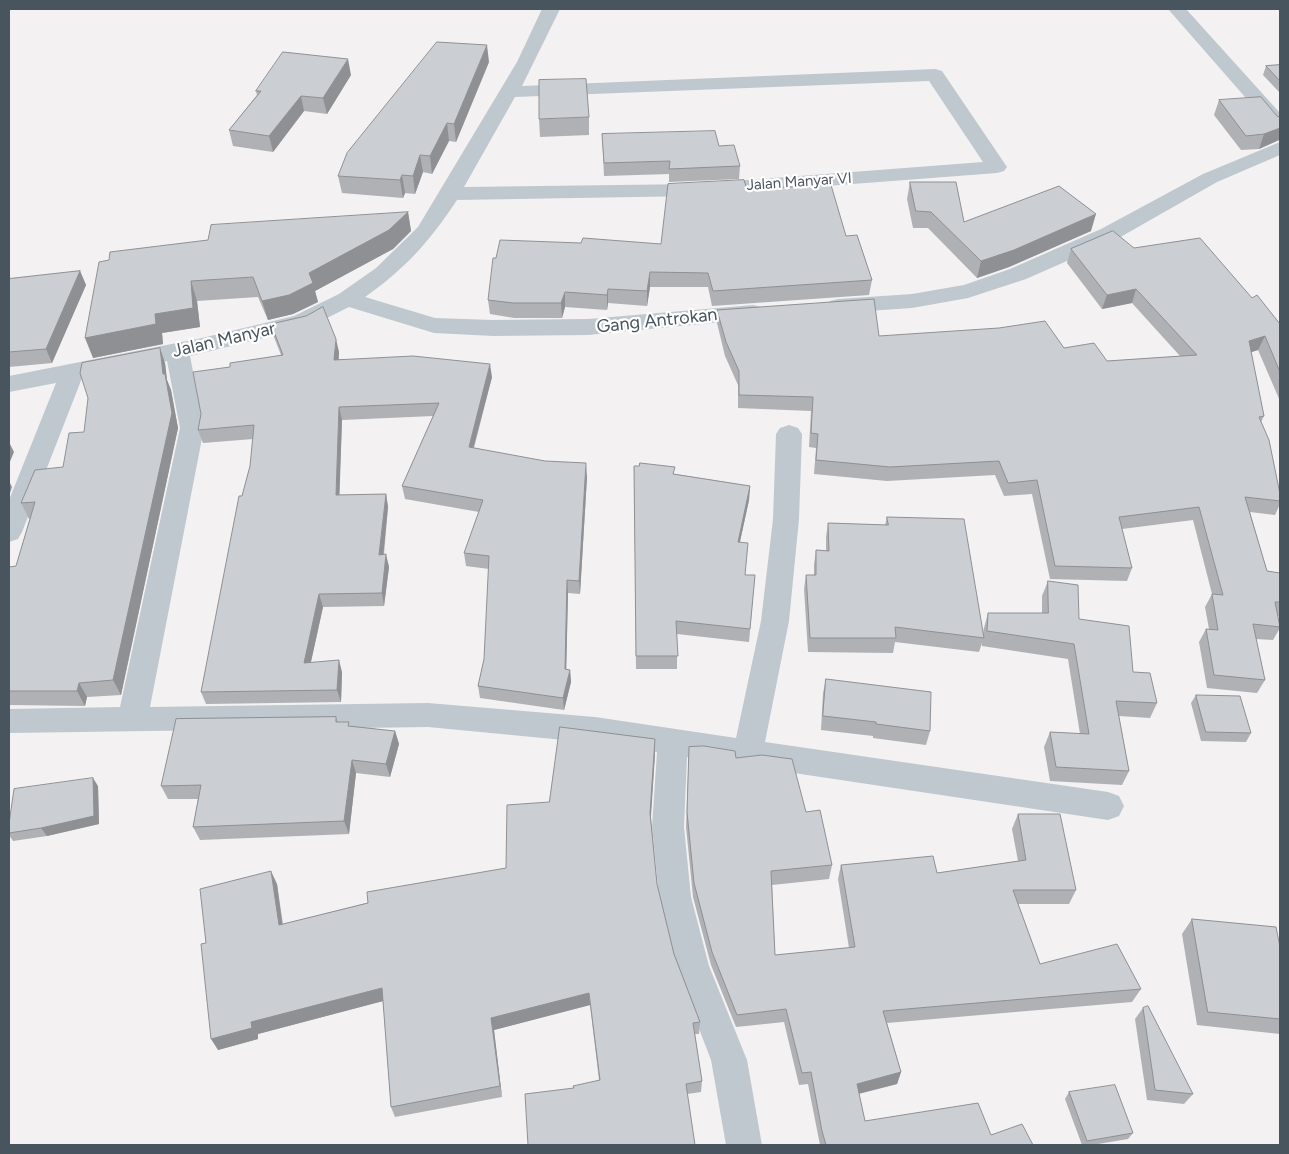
<!DOCTYPE html>
<style>
body{margin:0}
#map{position:relative;width:1289px;height:1154px;overflow:hidden;background:#f3f1f1;font-family:Figtree,sans-serif}
canvas{display:block}
.frame{position:absolute;inset:0;border:10px solid #49555e;pointer-events:none}
</style>
<div id="map">
<canvas width="1289" height="1154"></canvas>
<div class="frame"></div>
</div>
<script>
const g = document.querySelector('canvas').getContext('2d');
g.lineJoin = 'round';
function fill(path, color) { g.fillStyle = color; g.fill(path, 'evenodd'); }
function strokePath(path, color, width, dash) { g.strokeStyle = color; g.lineWidth = width; g.lineCap = dash ? 'butt' : 'round'; g.setLineDash(dash || []); g.stroke(path); }
function label(font, color, halo, rows, align = 'center') {
  g.font = font + ' Figtree,sans-serif'; g.lineWidth = 4.5; g.setLineDash([]); g.textBaseline = 'middle'; g.strokeStyle = halo; g.fillStyle = color; for (const [text, x, y, turn = 0] of rows) {
    g.save(); g.translate(x, y); g.rotate((+turn || 0) * Math.PI / 180); g.textAlign = isNaN(turn) ? turn : align; if (halo) g.strokeText(text, 0, 0); g.fillText(text, 0, 0); g.restore();
  }
}
fill(new Path2D(`
 M542,9h18l-38,77 413,-17 7,2 65,96 -3,4 -7,2 -302,23 -238,4c-27,41 -52,69 -92,97l70,21 58,2 95,-1 165,-14 8,2 4,5 -4,5 -8,2 -165,16 -95,1 -59,-3 -85,-26 -40,20 -119,29 14,72 -54,279 278,-4 167,14 141,21 25,-117 12,-102 3,-85 4,-6 9,-3 9,3 4,6 -3,85 -10,102 -24,121 343,50 11,4 5,10 -5,10 -11,4 -421,-63 -3,70 7,70 18,69 38,94 15,85h-36l-15,-85 -36,-94 -16,-69 -7,-70 5,-75 -62,-9 -167,-16 -419,6v-24l111,-2 60,-279 -13,-67 -85,17 -60,154 -4,7 -9,3v-42l47,-117 -47,9v-16l193,-38 92,-22 45,-22 37,-26 42,-41 99,-165zM929,81l54,81 -288,22 -231,3 51,-90z
 M1168,9h18l94,104v18l-7,-2z
 M1280,142v13l-63,27 -100,57 -91,40 -58,19 -56,10 -74,5 -8,-2 -3,-5 3,-5 8,-2 74,-5 52,-9 46,-16 91,-40 102,-55z`), '#bfc8cf');
fill(new Path2D(`
 M489,62l-33,80 -7,-1 -17,33 -9,-2 -8,22 -10,-1 -2,5 -61,-5 -4,-17z
 M1280,65v28l-17,-18 3,-9z
 M351,75l-24,39 -23,-3 -31,41 -40,-6 -4,-16 28,-35 -1,-4z
 M1219,100l61,17v24l-1,-1 -20,9 -18,1 -27,-35z
 M589,117v18l-49,2 -1,-18z
 M602,134l117,12 21,20 -1,13 -70,3v-8l-65,2z
 M910,182l54,40 127,9 -82,36 -32,11 -49,-50h-15l-6,-29z
 M747,189l99,47 26,44 -3,15 -157,11 -4,-19h-58l-3,19 -39,-3 -1,7 -42,-3 -3,11h-48l-24,-4 -2,-14 8,-42 85,-15 80,1z
 M408,212l3,19 -18,18 -78,42 3,11 -25,12 -25,6 -10,-23 -61,4 3,26 -38,6 1,11 -70,14 16,-98 99,-20z
 M1134,248l118,50 28,26v77l-22,-51 -7,2 13,64 -3,6 19,72v10l-5,11 -25,-3 17,59 13,2v43h-2l2,12 -7,12 -17,-1 9,41 -8,13 -50,-5 -8,-46 7,-13h3l-4,-22 7,-13 -19,-74 -71,9 10,39 -5,13 -77,-2 -18,-85 -28,2 -9,-21 -108,6 -73,-7 2,-26 -7,-1 2,-36 -73,-3v-23l-13,-29 -8,-33v-13l162,26 185,12 43,13 73,-5 -48,-53 -30,6 -35,-46 4,-14z
 M80,271l6,14 -34,78 -43,4v-88z
 M271,324l68,28v7l153,18 -18,71 113,29 -7,117 -12,-1 -2,76 4,1 1,12 -7,28 -84,-12 -2,-12 6,-27 5,-90 -23,-3 -2,-13 15,-41 -74,-13 -3,-13 31,-70 -91,4 -3,75 47,-1 2,13 -4,47 5,13 -5,39 -61,1 -12,55 31,10 -1,30 -135,2 -5,-12 41,-196 8,-30 3,-27 -50,4 -5,-13 32,-63 51,-12 -7,-18z
 M165,363l2,17 4,10 7,38 -57,267 -34,2 -2,9 -76,-1v-138l7,-1 14,-48 -1,1 -8,-16 42,-36 21,-35z
 M634,466l41,8 75,12 -1,14 -9,42 5,33h10l-6,67 -72,-8v35h-41z
 M887,517l96,116 1,-5 4,-15h54v-17l6,-15 31,38 54,53 24,31 -7,15 -31,-2 10,55 -7,14 -72,-4 -6,-34 6,-15 30,2 -12,-75 -86,-13v-3l-3,9 -84,-10 -2,11 -85,-1 -4,-63 2,-14h8v-10l2,-15 10,1v-14l2,-14 57,2z
 M826,679l104,52 -4,14 -53,-7v-2l-52,-6 2,-37z
 M1196,695l55,38 -5,9 -45,-1 -10,-38z
 M336,717l2,5 12,4 45,5 4,13 -9,33 -34,-4 -7,61 -149,6 -7,-13 5,-28h-30l-7,-13z
 M655,739v15l-4,64 6,66 17,70 26,68 -1,12h-4l7,47 -1,11 -14,2 -114,-6 26,-8 -9,-75 -96,25 8,67 -107,20 -4,-10 -8,-106 -125,33v5l-40,11 -12,-107 71,-59 6,40 223,-56 43,-66z
 M689,747l47,11 70,54 26,53 -3,14 -57,6 3,70 74,-7 -11,-69 3,-14 96,8 81,-12 -6,-32 6,-15 58,76 -7,14h-51l22,60 101,25 -9,13 -245,21 14,49 -4,12 -38,10 6,27 126,14 42,10h-213l-12,-61 -9,1 -15,-63 -48,5 -25,-62 -18,-68 -7,-70z
 M98,786l1,38 -52,12 -34,5 -4,-6v-11z
 M1192,919l88,28v87l-83,-9 -15,-91z
 M1143,1008l50,86 -9,10 -37,-4 -12,-81z
 M1069,1092l64,41 -5,6 -36,6h-10l-17,-46z`), '#afb1b5');
fill(new Path2D(`
 M487,45l2,17 -33,80 -2,-18z
 M348,59l3,16 -24,39 -4,-16z
 M301,96l3,15 -31,41 -4,-16z
 M447,123l2,18 -17,33 -2,-18z
 M1280,128v10l-1,2 -20,9 5,-15z
 M420,155l3,17 -8,22 -2,-18z
 M402,175l3,18 -2,5 -3,-18z
 M408,212l3,19 -18,18 -78,42 3,11 -25,12 -25,6 -6,-19z
 M1096,214l-5,17 -82,36 -32,11 4,-17z
 M80,271l6,14 -34,78 -6,-14z
 M650,272v15l-3,19v-15z
 M191,281l6,20 3,26 -38,6 1,11 -70,14 -8,-20z
 M608,289v14l-1,7v-15z
 M1136,289l-4,14 -30,6 5,-14z
 M565,292v15l-3,11 -1,-15z
 M1265,336l-7,14 -15,5 6,-14z
 M336,339l3,13 -2,21 -3,-13z
 M160,348l5,15 2,17 4,10 7,38 -57,267 -8,-15 50,-306z
 M490,364l2,13 -22,83 -1,-13z
 M339,407l3,13 -3,89 -3,-14z
 M9,442l5,10 -5,12z
 M586,463l1,14 -7,117 -1,-13z
 M9,481l3,6 -3,9z
 M750,486l-1,14 -12,55 1,-13z
 M386,494l2,13 -6,60 -3,-12z
 M386,554l3,13 -5,39 -2,-13z
 M567,580l1,13 -2,89 -1,-13z
 M319,594l4,13 -15,68 -4,-12z
 M339,660l3,12 -1,30 -4,-12z
 M570,670l1,12 -7,28 -1,-12z
 M79,683l8,14 -2,9 -8,-15z
 M395,731l4,13 -9,33 -4,-13z
 M655,739v15l-5,73v-14z
 M352,760l4,13 -7,61 -5,-13z
 M93,778l5,8 1,38 -52,12 -6,-8z
 M271,871l6,13 7,54 -5,-13z
 M382,988l5,12 -129,34v5l-40,11 -7,-11 40,-17z
 M589,993l1,12 -96,25 8,67 -2,-11 -9,-68z
 M901,1072l-4,12 -44,11 4,-11z`), '#8e9094');
const building = new Path2D(`
 M437,42l50,3 -33,79 -7,-1 -17,33 -10,-1 -7,21 -11,-1 -2,5 -62,-4 9,-23z
 M283,52l65,7 -25,39 -22,-2 -32,40 -40,-6 32,-39h-5z
 M1280,65v16l-14,-15z
 M586,79l3,38 -50,2v-39z
 M1261,97l16,19 3,1v11l-16,6 -18,2 -27,-36z
 M715,131l4,15 15,-1 6,21 -71,3 1,-8 -66,2 -2,-29z
 M744,180l3,9 84,-4 15,51 11,-1 15,45 -159,11 -5,-18 -58,-1 -3,19 -39,-2 -1,6 -42,-3 -4,11h-48l-25,-3 5,-42h3l4,-18 81,3 2,-5 78,6 7,-60z
 M910,182h46l8,40 95,-36 37,28 -82,36 -33,11 -50,-49 -15,-1z
 M408,212l-19,18 -80,43 4,10 -24,12 -27,6 -9,-24 -62,4 2,27 -38,6 1,10 -71,14 14,-76 10,-2 1,-8 98,-12 3,-15z
 M1113,231l21,17 66,-10 52,60 5,-3 23,29v48l-15,-36 -16,5 15,75 -5,1 10,23 11,54v7l-35,-4 22,74 13,2v29h-5l5,25 -27,-3 12,56 -51,-5 -8,-46 12,1 -6,-36 11,1 -24,-88 -80,10 13,51 -77,-2 -18,-86 -29,3 -9,-22 -109,6 -74,-7 2,-26 -7,-1 2,-36 -74,-2v-24l-13,-29 -9,-32 157,-11 5,37 120,-8 46,-7 19,27 30,-5 13,18 90,-6 -61,-66 -29,6 -36,-46z
 M80,271l-34,78 -37,3v-73z
 M323,307l13,32 -2,21 79,-4 77,8 -21,83 76,14 41,2 -7,118 -12,-1 -2,89 5,1 -7,28 -85,-12 6,-27 5,-103 -25,-3 19,-53 -81,-14 37,-83 -100,4 -3,88 50,-1 -7,61 7,-1 -4,39 -63,1 -15,69 35,-3 -2,30 -136,2 38,-196h3l8,-30 4,-41 -56,5 3,-16 -8,-42 37,-5v-4l53,-8 -12,-31 35,-8z
 M160,348l3,26h2l7,39 -59,267 -34,3 -2,8h-68v-124l7,-1 19,-64 -14,1 14,-33 28,-3 6,-34 15,-1 4,-34 -8,-25 2,-10z
 M640,463l35,4 -2,7 77,12 -12,56 10,1 -3,32h10l-5,54 -74,-8 2,35h-42l-2,-190h5z
 M887,517l77,2 20,119 -89,-11 1,11h-86l-4,-63h10v-25l13,1 -1,-28 60,2z
 M1048,581l30,4 1,34 50,7 4,46 17,1 7,30 -41,-2 13,70 -73,-4 -6,-35 39,2 -15,-90 -87,-13 1,-18h60z
 M826,679l105,13 -1,39 -54,-7v-2l-53,-6z
 M1196,695l44,1 11,37 -45,-1z
 M336,717v5h13l-1,4 47,5 -9,33 -34,-4 -8,61 -151,6 8,-42 -40,1 15,-67z
 M560,727l95,12 -5,74 7,71 17,70 26,68 -7,1 9,58 -16,3 9,61h-167l-3,-51 49,-6 -1,-2 27,-6 -11,-87 -98,25 9,68 -109,21 -9,-119 -131,34 1,6 -41,11 -10,-95 5,-1 -6,-54 71,-18 8,54 89,-22 -1,-11 139,-24 1,-63 42,-3z
 M704,746l31,5 1,7 26,-3 30,4 14,53 14,-2 12,55 -61,6 4,84 80,-8 -14,-82 92,-9 4,17 89,-13 -8,-46h42l16,76h-63l27,74 77,-20 24,45 -258,22 18,61 -44,12 8,37 113,-18 13,32 31,-11 11,21h-207l-4,-14 -11,-59 -9,1 -16,-64 -49,6 -25,-63 -18,-69 -7,-71 2,-65z
 M93,778l1,38 -53,12 -32,5v-9l5,-35z
 M1192,919l84,8 4,20v72l-72,-7z
 M1148,1006l45,88 -38,-4 -12,-82z
 M1115,1085l18,48 -46,8 -18,-49z`);
fill(building, '#cbced3');
strokePath(building, '#8e9094', 1);
label('15px', '#49555e', '#fff', [
 ["Jalan Manyar VI",799,182,-4]
]);
label('18px', '#49555e', '#fff', [
 ["Gang Antrokan",657,321,-6],
 ["Jalan Manyar",224,340,-13]
]);
</script>
